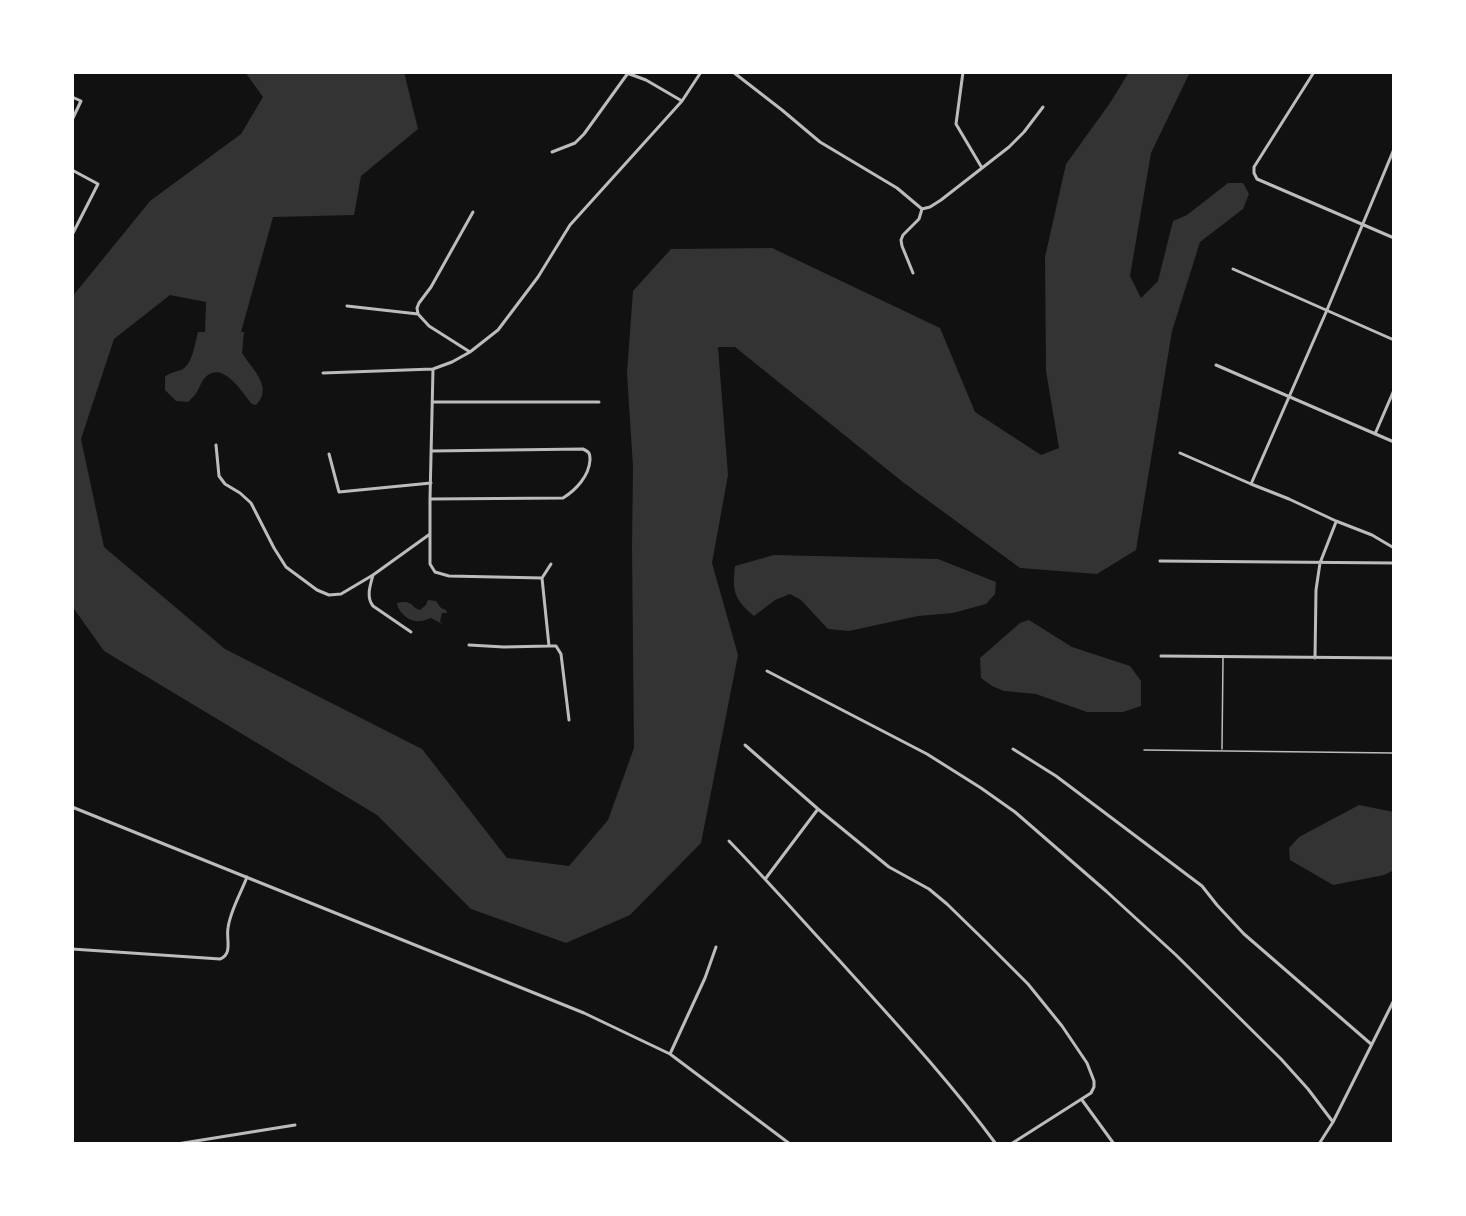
<!DOCTYPE html>
<style>
body{margin:0}
#map{position:relative;width:1466px;height:1216px;overflow:hidden;background:#111;font-family:Georgia,serif}
canvas{display:block}
.frame{position:absolute;inset:0;border:74px solid #fff;pointer-events:none}
</style>
<div id="map">
<canvas width="1466" height="1216"></canvas>
<div class="frame"></div>
</div>
<script>
const g = document.querySelector('canvas').getContext('2d');
g.lineJoin = 'round';
function fill(path, color) { g.fillStyle = color; g.fill(path, 'evenodd'); }
function strokePath(path, color, width, dash) { g.strokeStyle = color; g.lineWidth = width; g.lineCap = dash ? 'butt' : 'round'; g.setLineDash(dash || []); g.stroke(path); }
fill(new Path2D(`
 M245,72h159l14,57 -57,47 -7,39 -81,2 -32,115h3l-2,21 2,3c10,15 29,32 12,49l-4,-1c-9,-10 -27,-41 -44,-29 -7,5 -8,13 -13,20 -2,2 -5,5 -7,7l-12,-1 -11,-11v-13c5,-5 12,-5 18,-8 10,-7 12,-26 15,-37h7l1,-30 -36,-7 -56,44 -33,100 23,108 121,102 197,100 85,109 62,8 39,-46 26,-72 -2,-201 1,-80 -6,-94 6,-82 38,-42 101,-1 168,80 35,84 66,43 18,-7 -13,-77 -1,-114 21,-93 44,-61 19,-31h61l-39,81 -21,123 11,22 17,-17 15,-60 14,-6 41,-32h15l6,11 -6,15 -43,33 -28,89 -36,219 -39,24 -77,-6 -116,-85 -169,-136h-17l10,128 -16,88 26,92 -37,188 -71,72 -64,28 -95,-34 -94,-94 -273,-164 -32,-45v-309l78,-96 91,-67 22,-37z
 M774,555l164,4 58,23 -1,12 -9,10 -33,9 -35,3 -69,15 -21,-2 -27,-29 -11,-6 -15,6 -21,16c-20,-17 -22,-25 -19,-50z
 M428,600l8,1 5,7 5,2 1,3h-5l-2,8 2,3 -11,-6c-4,1 -7,3 -11,3 -10,2 -22,-9 -23,-18 8,-2 14,-1 18,5l5,2 6,-5z
 M1029,620l43,27 58,19 11,15v25l-18,6h-36l-51,-18 -32,-3 -12,-5 -11,-8 -1,-20 40,-35z
 M1359,805l35,7v58l-10,5 -51,10 -43,-25 -1,-12 10,-11z`), '#333');
strokePath(new Path2D(`
 M1222,749l1,-91
 M1144,750l250,3`), '#bcbcbc', 1.5);
strokePath(new Path2D(`
 M624,72l22,8 36,21
 M733,72l49,38 38,32 77,46 25,21 8,-2 11,-7 68,-53 15,-15 19,-25
 M963,72l-7,52 26,44
 M1314,72l-60,95v6l3,6 137,59
 M72,97l9,4 -9,19
 M552,152l23,-9 9,-9 44,-61
 M72,170l26,14 -26,51
 M1233,269l161,71
 M913,273l-11,-27 -1,-6 2,-5 16,-16 3,-10
 M347,306l71,8 11,12 41,26
 M418,314l-1,-6 2,-5 12,-16 42,-75
 M1216,365l178,77
 M433,369l-3,130v65l5,8 14,4 93,2 9,-14
 M323,373l110,-4 19,-7 18,-10 28,-22 40,-53 32,-52 112,-124 19,-29
 M432,402h167
 M1375,434l19,-44
 M216,445l3,31 6,8 15,9 11,10 23,45 12,19 31,23 12,5 12,-1 32,-19 57,-41
 M1180,453l71,31 76,-174 67,-161
 M329,454l10,38 92,-9
 M1251,484l38,15 47,22 36,14 22,13
 M430,499l133,-1c13,-8 26,-22 27,-38 0,-6 0,-8 -7,-11l-152,2
 M1160,561l234,2
 M373,575c-3,11 -7,22 0,31l38,26
 M469,645l35,2 45,-1 -7,-68
 M549,646h7l5,8 8,66
 M1161,656l233,2
 M1315,658l1,-68 4,-27 16,-41
 M767,671l160,83 54,34 34,24 91,79 70,64 105,104 27,30 25,33
 M745,745l73,64 71,58 40,22 18,15 38,37 43,43 34,42 25,37 7,18v6l-3,6 -80,51
 M1013,749l43,27 146,110 15,19 27,29 127,110
 M72,807l512,206 86,41 120,90
 M729,841c37,38 73,79 109,118 54,60 110,120 158,185
 M766,878l52,-69
 M72,949l148,10c13,-5 6,-20 8,-31 2,-17 13,-35 19,-51
 M670,1054l35,-76 11,-31
 M1082,1100l32,44
 M177,1144l118,-19
 M1319,1144l14,-22 61,-122`), '#bcbcbc', 3);
</script>
